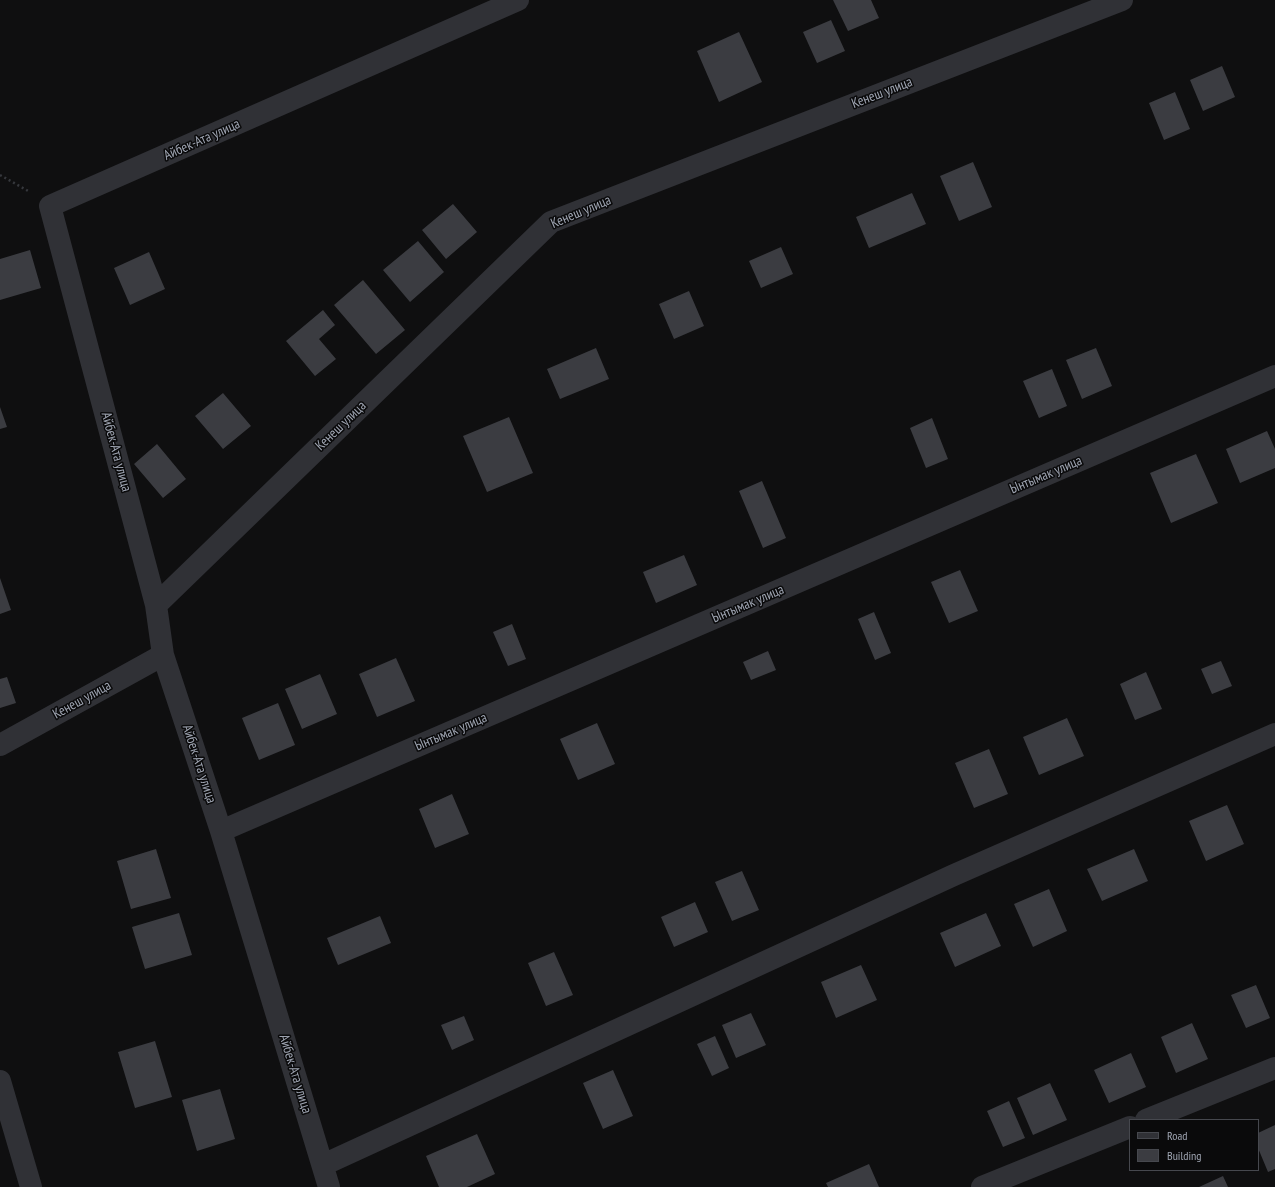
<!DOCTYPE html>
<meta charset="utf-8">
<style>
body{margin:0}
#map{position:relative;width:1275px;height:1187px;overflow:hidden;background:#0f0f10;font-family:"PT Sans Narrow",sans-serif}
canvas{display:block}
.legend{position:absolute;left:1129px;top:1119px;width:130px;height:52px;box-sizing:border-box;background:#0a0a0b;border:1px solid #46484e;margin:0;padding:5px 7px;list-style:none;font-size:12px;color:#9fa5b2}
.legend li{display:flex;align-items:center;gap:8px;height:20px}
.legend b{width:20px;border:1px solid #46484e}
</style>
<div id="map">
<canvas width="1275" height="1187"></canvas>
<ul class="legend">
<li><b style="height:5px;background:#303136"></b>Road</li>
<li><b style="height:11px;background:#3b3c41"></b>Building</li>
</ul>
</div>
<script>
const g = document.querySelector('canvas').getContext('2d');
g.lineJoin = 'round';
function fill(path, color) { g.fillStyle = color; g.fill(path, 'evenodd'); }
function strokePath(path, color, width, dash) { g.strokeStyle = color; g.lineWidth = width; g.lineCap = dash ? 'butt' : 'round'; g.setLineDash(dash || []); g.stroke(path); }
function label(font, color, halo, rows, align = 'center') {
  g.font = font + ' "PT Sans Narrow",sans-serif'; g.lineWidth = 3; g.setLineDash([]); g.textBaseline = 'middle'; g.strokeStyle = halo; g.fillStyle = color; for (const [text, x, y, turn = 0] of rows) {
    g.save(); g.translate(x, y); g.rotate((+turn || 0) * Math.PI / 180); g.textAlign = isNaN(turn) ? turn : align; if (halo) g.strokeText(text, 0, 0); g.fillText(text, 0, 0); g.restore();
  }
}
fill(new Path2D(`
 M833,0h38l8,18 -31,13z
 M831,20l14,31 -28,12 -14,-31z
 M739,32l23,50 -43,20 -22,-51z
 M1222,66l13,31 -32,14 -13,-31z
 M1175,92l15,37 -26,11 -15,-37z
 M973,162l19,45 -33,14 -19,-45z
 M912,193l14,31 -57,24 -13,-31z
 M453,204l24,28 -31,27 -24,-29z
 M418,241l26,31 -34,30 -27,-32z
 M781,247l12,27 -32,14 -12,-27z
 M30,250l11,38 -41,12v-41z
 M149,252l16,37 -35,16 -16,-37z
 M363,280l42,50 -29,24 -42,-49z
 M689,291l15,35 -30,13 -15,-35z
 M323,310l12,15 -16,14 17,20 -21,17 -29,-35z
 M596,348l13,31 -49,20 -13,-30z
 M1096,348l16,38 -30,13 -16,-39z
 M1052,369l15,37 -28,12 -16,-37z
 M223,393l28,33 -28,23 -28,-33z
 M0,407l7,20 -7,2z
 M509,417l24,56 -46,19 -24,-56z
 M932,418l16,41 -22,9 -16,-40z
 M1267,431l8,18v19l-35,15 -14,-34z
 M157,444l29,35 -23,19 -29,-34z
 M1196,454l22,49 -47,20 -21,-50z
 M762,481l24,57 -23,10 -24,-57z
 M684,555l13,30 -41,18 -13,-31z
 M960,570l18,41 -29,12 -18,-41z
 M0,578l11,32 -11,4z
 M874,612l17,41 -16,7 -17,-41z
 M512,624l14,35 -18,7 -15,-34z
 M768,651l8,19 -25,10 -8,-18z
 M396,658l19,43 -38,16 -18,-43z
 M1221,661l11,25 -20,8 -11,-25z
 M1146,672l16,37 -27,11 -15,-36z
 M320,674l17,40 -35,15 -17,-40z
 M7,677l9,26 -16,5v-29z
 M278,703l17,42 -36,15 -17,-42z
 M1067,718l17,38 -45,19 -16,-38z
 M597,723l18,41 -37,16 -18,-41z
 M989,749l19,45 -34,14 -19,-45z
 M452,794l17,40 -34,14 -16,-39z
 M1227,805l17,39 -38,17 -17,-40z
 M156,849l15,49 -40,11 -14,-48z
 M1134,849l14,32 -46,20 -15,-32z
 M742,871l17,39 -27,11 -17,-39z
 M1049,889l18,42 -34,16 -19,-43z
 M695,902l13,30 -34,15 -13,-30z
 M179,913l13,42 -47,14 -13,-42z
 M986,913l15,33 -46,21 -15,-34z
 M380,916l11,27 -53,22 -11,-27z
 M554,952l19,43 -27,11 -18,-43z
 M861,965l16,35 -41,18 -15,-36z
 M1256,985l14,33 -24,10 -15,-33z
 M751,1013l15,32 -30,13 -14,-33z
 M464,1016l10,24 -22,10 -11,-25z
 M1192,1023l16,36 -32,14 -15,-36z
 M715,1036l14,32 -17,8 -15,-32z
 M155,1041l17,56 -37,11 -17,-56z
 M1131,1053l15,34 -37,16 -15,-33z
 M613,1070l20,46 -30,13 -20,-46z
 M1050,1083l17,37 -34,15 -16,-37z
 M220,1089l15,50 -38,12 -15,-51z
 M1009,1101l16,37 -22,9 -16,-36z
 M1275,1125v44l-7,3 -10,-24v-15z
 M477,1134l18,40 -28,13h-28l-13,-31z
 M869,1164l10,23h-51l-2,-4z
 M1223,1176l5,11h-29z`), '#3b3c41');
strokePath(new Path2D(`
 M0,175l30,17`), '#36383d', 2.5, [2, 3]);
strokePath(new Path2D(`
 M156,605l395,-383 571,-222
 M0,745l163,-90
 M221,831l1054,-455
 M0,1081l31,106
 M1146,1120l129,-52
 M323,1165l631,-290 321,-141
 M329,1187l-108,-356 -58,-176 -7,-50 -106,-399 468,-206
 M982,1187l148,-60`), '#303136', 22);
label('14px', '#9fa5b2', '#0a0a0b', [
 ["Кенеш улица",882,93,-21],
 ["Айбек-Ата улица",202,140,-24],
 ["Кенеш улица",581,212,-23],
 ["Кенеш улица",341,426,-44],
 ["Айбек-Ата улица",116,452,75],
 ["Ынтымак улица",1046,475,-23],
 ["Ынтымак улица",748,604,-23],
 ["Кенеш улица",82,700,-29],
 ["Ынтымак улица",451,732,-23],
 ["Айбек-Ата улица",199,764,72],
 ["Айбек-Ата улица",295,1074,73]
]);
</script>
